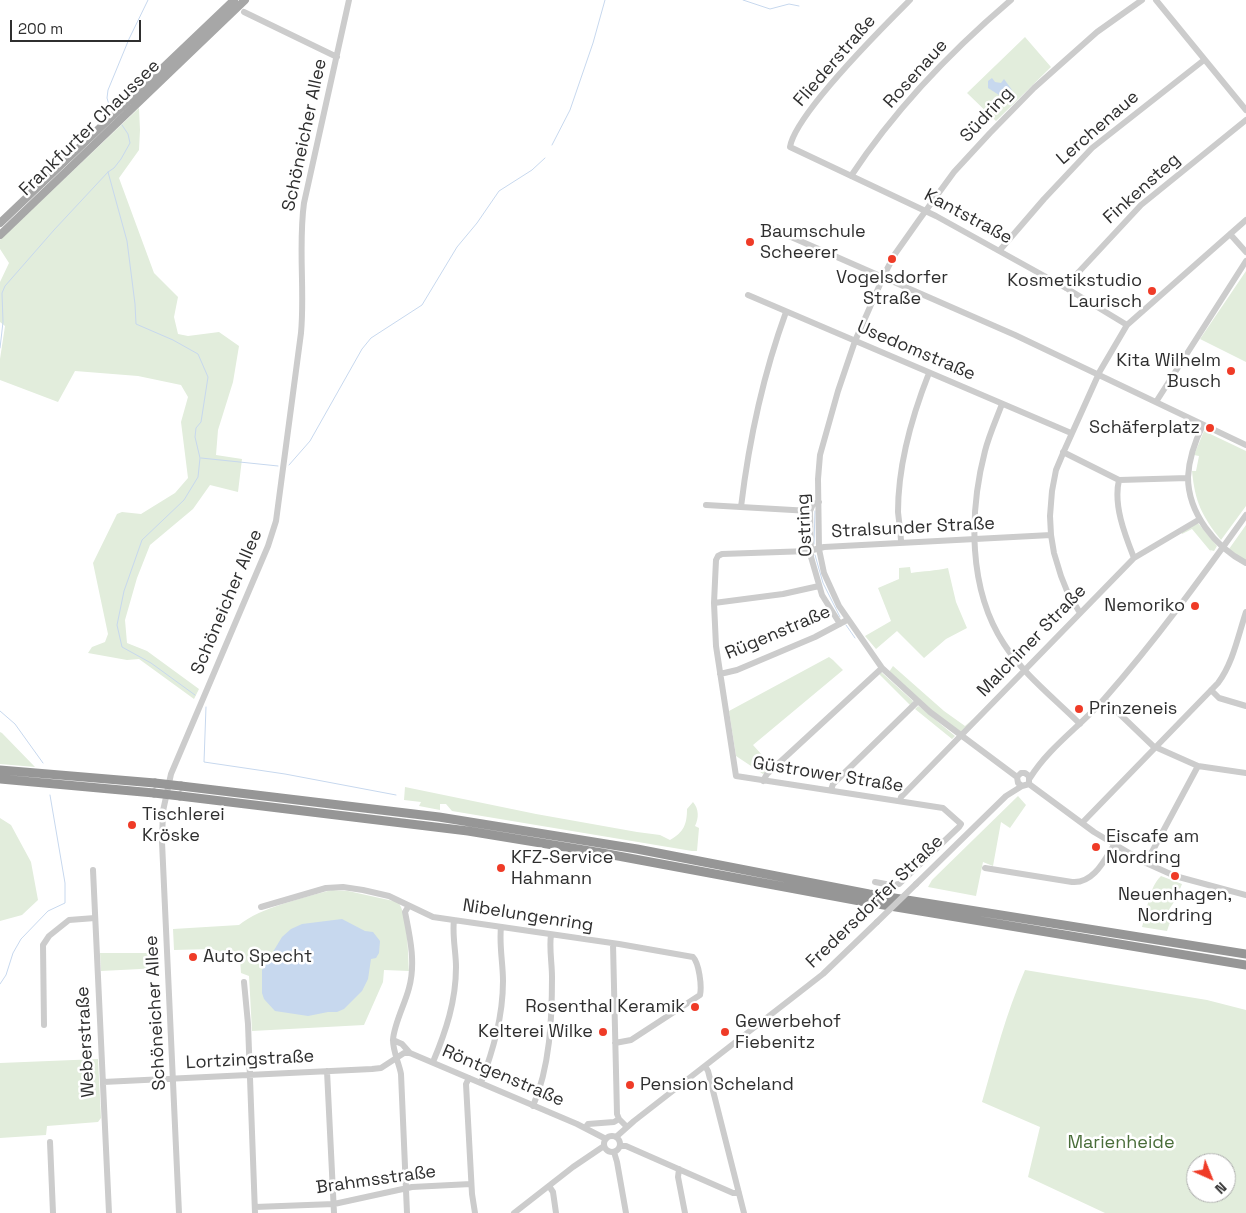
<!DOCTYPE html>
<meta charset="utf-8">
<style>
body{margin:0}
#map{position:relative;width:1246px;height:1213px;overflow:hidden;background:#fff;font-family:"Space Grotesk",sans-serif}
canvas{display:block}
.north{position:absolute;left:1186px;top:1153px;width:50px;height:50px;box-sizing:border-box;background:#fff;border:1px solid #acacac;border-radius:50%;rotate:136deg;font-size:14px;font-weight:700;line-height:20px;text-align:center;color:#2f2f2f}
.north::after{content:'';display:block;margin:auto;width:18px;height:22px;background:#ef3b27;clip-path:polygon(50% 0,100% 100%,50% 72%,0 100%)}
.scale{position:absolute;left:10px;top:20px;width:131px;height:22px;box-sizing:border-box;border:2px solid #2f2f2f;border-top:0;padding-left:6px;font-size:15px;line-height:18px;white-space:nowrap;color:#2f2f2f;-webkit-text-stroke:4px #fff;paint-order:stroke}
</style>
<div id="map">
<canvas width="1246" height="1213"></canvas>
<div class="north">N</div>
<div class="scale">200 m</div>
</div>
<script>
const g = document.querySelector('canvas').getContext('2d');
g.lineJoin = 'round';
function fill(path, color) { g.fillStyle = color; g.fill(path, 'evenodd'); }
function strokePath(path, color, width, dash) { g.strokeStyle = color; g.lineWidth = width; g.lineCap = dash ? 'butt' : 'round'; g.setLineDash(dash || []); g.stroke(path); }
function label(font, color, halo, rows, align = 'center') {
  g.font = font + ' "Space Grotesk",sans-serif'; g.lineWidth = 5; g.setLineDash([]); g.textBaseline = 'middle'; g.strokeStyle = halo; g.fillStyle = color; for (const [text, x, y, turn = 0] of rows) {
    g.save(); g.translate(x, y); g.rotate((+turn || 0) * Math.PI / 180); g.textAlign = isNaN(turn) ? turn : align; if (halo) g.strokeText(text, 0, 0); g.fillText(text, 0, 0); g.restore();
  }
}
fill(new Path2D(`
 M1025,37l26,30 -55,54 -29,-28z
 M139,108l1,22 -1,20 -20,28 35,95 24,24 -4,20 4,17 10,2 31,-4 20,14 -6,36 -15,48 -2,25 26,4 -4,33 -28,-7 -17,24 -43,36 -13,33 -12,42 2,23 20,8 52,38 -5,10 -55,-40 -12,1 -39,-7 4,-6 13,-5 3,-8 -15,-71 24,-49 5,-2 19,2 34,-21 13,-15 -7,-56 7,-25 -7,-12 -43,-9 -63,-5 -17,31 -58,-22v-21l5,-33 -5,-4v-40l9,-19 -9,-14v-9z
 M1246,271v91l-46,-23z
 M1204,431l42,20v55l-25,34c-19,-24 -26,-38 -29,-69h4l3,-15 -5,-1z
 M1198,523l19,23 -3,5 -4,-1 2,3 -20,-24 -10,5 -1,-2z
 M1246,525v35l-10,-5 -7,-6z
 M910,567l1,6c13,-2 24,-2 37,-5l8,34 11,26 -21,11 -22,19 -27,-27 -21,18 -11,-13 26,-15 -13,-33 21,-9v-11z
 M829,657l4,3 10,10 -90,75 19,21 -9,8 -27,-18 -7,-45z
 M893,666l51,45 21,15 9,-8 -13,14 -22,-15 -50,-45z
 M881,672l32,29 -2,5 -32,-32z
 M918,706l2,1 35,29 -3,3 -37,-30z
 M0,732l2,1 33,34 -35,-3z
 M405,787l131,27 101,18 23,3 10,5c14,-8 17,-16 17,-31l6,-7c6,7 6,16 2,24l4,2 -2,23h-5l-240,-40 -6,-7h-6v6l-21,-4 2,-4 -17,-2z
 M1018,796l8,9 -16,23 -9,-6 -8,44 -10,-4 -7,34 -48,-9 4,-7z
 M0,818l11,7 20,37 7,38 -16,15 -22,6z
 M1161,876l21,8 -6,15 -8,12 4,5 -5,15 -25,-4c5,-16 7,-40 19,-51z
 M332,890l16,1 50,11c10,12 10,53 11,69l-25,-1 -1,12 -19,43 -112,6 -3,-55 -8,-3 -1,-13 -27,-11 -39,1 -1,-21 66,-4c20,-17 67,-28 93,-35z
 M100,953h60v15l-59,3z
 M1025,970l182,30 39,10v203h-141l-77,-36 12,-50 -58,-25c13,-45 24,-89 43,-132zM1196,1163h30v30h-30z
 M98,1059l3,59 -3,4 -51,4 -1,9 -46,3v-75z`), '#e2eddc');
fill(new Path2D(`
 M992,78l3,4 6,1 3,-4 8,11 -1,4 -5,3 -7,-2 -11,-7v-7z
 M342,919l23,12 8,1 7,9 -1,12 -3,5 -5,1 -3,20 -6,12 -18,18 -7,3h-9l-20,4 -33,-5 -11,-12 -2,-6v-23l20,-33 9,-8 11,-5z`), '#c7d8ee');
strokePath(new Path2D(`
 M743,0l27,9 19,-5 10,2
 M110,108l-3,-10 1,-8 21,-51 19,-39
 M552,145l18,-35 23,-67 12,-43
 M108,172l19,69 8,63 1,20 37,16 25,14 10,23 -7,45 -5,6 -1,9 5,21 -2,19 -14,23 -42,40 -18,51 -7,34 5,22 29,16 44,32
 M0,348l3,-26 -1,-29 3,-7 49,-56 54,-58 6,-4 7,-9 9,-16 -2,-9 -6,-9
 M201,458l77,8
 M289,465l21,-24 52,-92 9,-11 51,-33 35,-58 20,-24 22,-32 33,-21 13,-12
 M814,544l1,-33
 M815,555l8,28 17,34
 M846,625l9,13
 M206,707l-2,55 81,12 111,21
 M0,711l15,13 28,39
 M0,984l6,-9 7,-22 8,-14 27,-28 17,-8v-20l-15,-88`), '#c7d8ee', 1);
strokePath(new Path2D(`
 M910,0c-26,26 -115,114 -120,147l146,69 130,72 61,37
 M1156,0l90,110
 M244,12l93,45
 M851,176c43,-65 100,-125 160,-176
 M766,226l249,109 231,110
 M1230,234l16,18
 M1000,250l44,-51 48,-51 112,-88
 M1066,288l9,-12 66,-71 105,-85
 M748,295l323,138
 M1156,402l90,-141
 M1002,404c-6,16 -13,31 -17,47 -16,62 -17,138 19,193 20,31 50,54 76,80
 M1203,425c-8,16 -14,33 -15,52 0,36 27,70 58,86
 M1063,452l56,28 69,-2
 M1119,480c-6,25 6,55 15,78
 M706,505l104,6 3,-7 6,-2
 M741,507c8,-67 22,-132 45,-195
 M810,511l1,46 11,38 18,29
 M901,543c0,-10 -2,-21 -3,-31 0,-47 14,-96 31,-139
 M714,603l69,-9 36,-8
 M1080,613l-13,-22 -6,-15 -7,-23 -3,-18 -1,-19 2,-25 4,-21 8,-19 36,-80 27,-46 119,-105
 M720,674l17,-4 78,-33 32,-17
 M1211,690l8,8 27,8
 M1104,699l49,47 45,20 48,7
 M1017,777l-87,-65 -48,-44 -43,-62 -15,-33 -5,-24 -1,-70 2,-24 18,-64 17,-50 30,-68 10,-19 24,-34 35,-48 36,-39 44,-45 63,-56 45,-32
 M1030,778c19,-31 52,-53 75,-80 51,-58 96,-120 141,-183
 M763,781l4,-7 115,-106
 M1029,784l65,48 52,31 29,13 71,19
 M831,790l2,-6 85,-83
 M900,801l1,-4 233,-239 66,-39
 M1082,823l136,-140c15,-20 20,-47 28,-71
 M1146,863l52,-97
 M985,868l87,14c21,2 32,-21 42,-37
 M93,870l16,343
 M875,882l16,3 8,-1 60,-57 2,-3 -18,-16 -207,-32 -20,-130 -2,-43 2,-43 2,-4 4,-2 87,-3 15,-4 227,-12
 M916,884l90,-88 16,-10 7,-2v-8l-4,-3h-4l-4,4 1,6 4,3
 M261,907l65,-19 17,-1 20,3 26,6 44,21 186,27 74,13c6,6 9,29 7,38l-69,45 -16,3
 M613,944l4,170 2,5 8,8
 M244,982l4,42 7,189
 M44,1025l-1,-80 6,-9 20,-16 26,-2
 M393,1040l9,4 8,9
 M433,1062c13,-31 23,-61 23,-95 0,-15 -4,-32 -2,-47
 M705,1066l3,5 36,142
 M327,1071l7,142
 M469,1078l-3,6 6,110 3,19
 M103,1082l269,-13 9,-1 23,-15h6l167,71 29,15
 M481,1083c12,-33 22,-66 22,-102 0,-18 -4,-36 -2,-54
 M533,1106c17,-39 19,-87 19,-129 0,-14 -3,-29 -1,-42
 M585,1128l3,-4 26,-2 5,-3
 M604 1144a8 8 0 1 1 16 0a8 8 0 1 1-16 0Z
 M616,1137l18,-16 189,-147 54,-52
 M50,1142l3,71
 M620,1146h6l107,47h6
 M614,1152l3,10 9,51
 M679,1169l-1,8 7,36
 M549,1186l4,6 3,21
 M255,1207l79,-3 78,-17 59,-3
 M179,1213l-17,-371 1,-31 8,-37 97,-228 8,-25 25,-188c4,-43 -3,-87 3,-130l45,-203
 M407,1213l-6,-139c-2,-11 -8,-22 -8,-34 1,-16 12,-36 16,-52 7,-25 1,-51 -4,-76l3,-5
 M514,1213l59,-46 31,-21`), '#ccc', 6);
strokePath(new Path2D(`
 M0,223l234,-223
 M0,235l245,-235`), '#a7a7a7', 8);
strokePath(new Path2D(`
 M0,770l155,13
 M0,779l154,14
 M181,786l258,31 198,32 232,45 377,60
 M180,796l288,35 134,22 258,48 386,64`), '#969696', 9);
strokePath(new Path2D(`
 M877,922l39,-38`), '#ccc', 6);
strokePath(new Path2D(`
 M155,783l26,3
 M154,793l26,3`), '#969696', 9);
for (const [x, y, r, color] of [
 [750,242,5,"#ef3b27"],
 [892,259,5,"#ef3b27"],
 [1152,291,5,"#ef3b27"],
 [1231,371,5,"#ef3b27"],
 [1210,428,5,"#ef3b27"],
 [1195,606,5,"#ef3b27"],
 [1079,709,5,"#ef3b27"],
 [132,825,5,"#ef3b27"],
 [1096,847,5,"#ef3b27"],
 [501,868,5,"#ef3b27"],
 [1175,876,5,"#ef3b27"],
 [193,957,5,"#ef3b27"],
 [695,1007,5,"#ef3b27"],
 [603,1032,5,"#ef3b27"],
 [725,1032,5,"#ef3b27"],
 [630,1085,5,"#ef3b27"]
]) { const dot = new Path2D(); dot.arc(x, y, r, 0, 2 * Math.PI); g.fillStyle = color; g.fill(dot); strokePath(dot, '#fff', 2); }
label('18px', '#2f2f2f', '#fff', [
 ["Fliederstraße",835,61,-49],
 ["Rosenaue",916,74,-48],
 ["Südring",987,115,-47],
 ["Frankfurter Chaussee",90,128,-44],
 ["Lerchenaue",1098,128,-41],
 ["Schöneicher Allee",305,135,-78],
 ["Finkensteg",1142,189,-42],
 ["Kantstraße",968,217,28],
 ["Usedomstraße",916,351,23],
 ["Ostring",805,525,-93],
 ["Stralsunder Straße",913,528,-3],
 ["Schöneicher Allee",227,602,-67],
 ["Rügenstraße",778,633,-23],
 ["Malchiner Straße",1032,641,-46],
 ["Güstrower Straße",828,775,9],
 ["Fredersdorfer Straße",875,902,-44],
 ["Nibelungenring",528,916,9],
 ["Schöneicher Allee",156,1013,-93],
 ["Weberstraße",86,1042,-93],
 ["Lortzingstraße",250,1060,-3],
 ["Röntgenstraße",503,1076,23],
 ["Brahmsstraße",376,1180,-8]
]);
label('18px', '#2f2f2f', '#fff', [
 ["Baumschule",760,232],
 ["Scheerer",760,253],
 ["Vogelsdorfer",892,278,"center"],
 ["Straße",892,299,"center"],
 ["Kosmetikstudio",1142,281,"right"],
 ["Laurisch",1142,302,"right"],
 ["Kita Wilhelm",1221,361,"right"],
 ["Busch",1221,382,"right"],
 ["Schäferplatz",1200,428,"right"],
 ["Nemoriko",1185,606,"right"],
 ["Prinzeneis",1089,709],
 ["Tischlerei",142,815],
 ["Kröske",142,836],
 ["Eiscafe am",1106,837],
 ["Nordring",1106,858],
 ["KFZ-Service",511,858],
 ["Hahmann",511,879],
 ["Neuenhagen,",1175,895,"center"],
 ["Nordring",1175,916,"center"],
 ["Auto Specht",203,957],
 ["Rosenthal Keramik",685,1007,"right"],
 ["Gewerbehof",735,1022],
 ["Fiebenitz",735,1043],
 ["Kelterei Wilke",593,1032,"right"],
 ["Pension Scheland",640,1085]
], 'left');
label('18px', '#496d39', '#fff', [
 ["Marienheide",1121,1143]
]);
</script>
